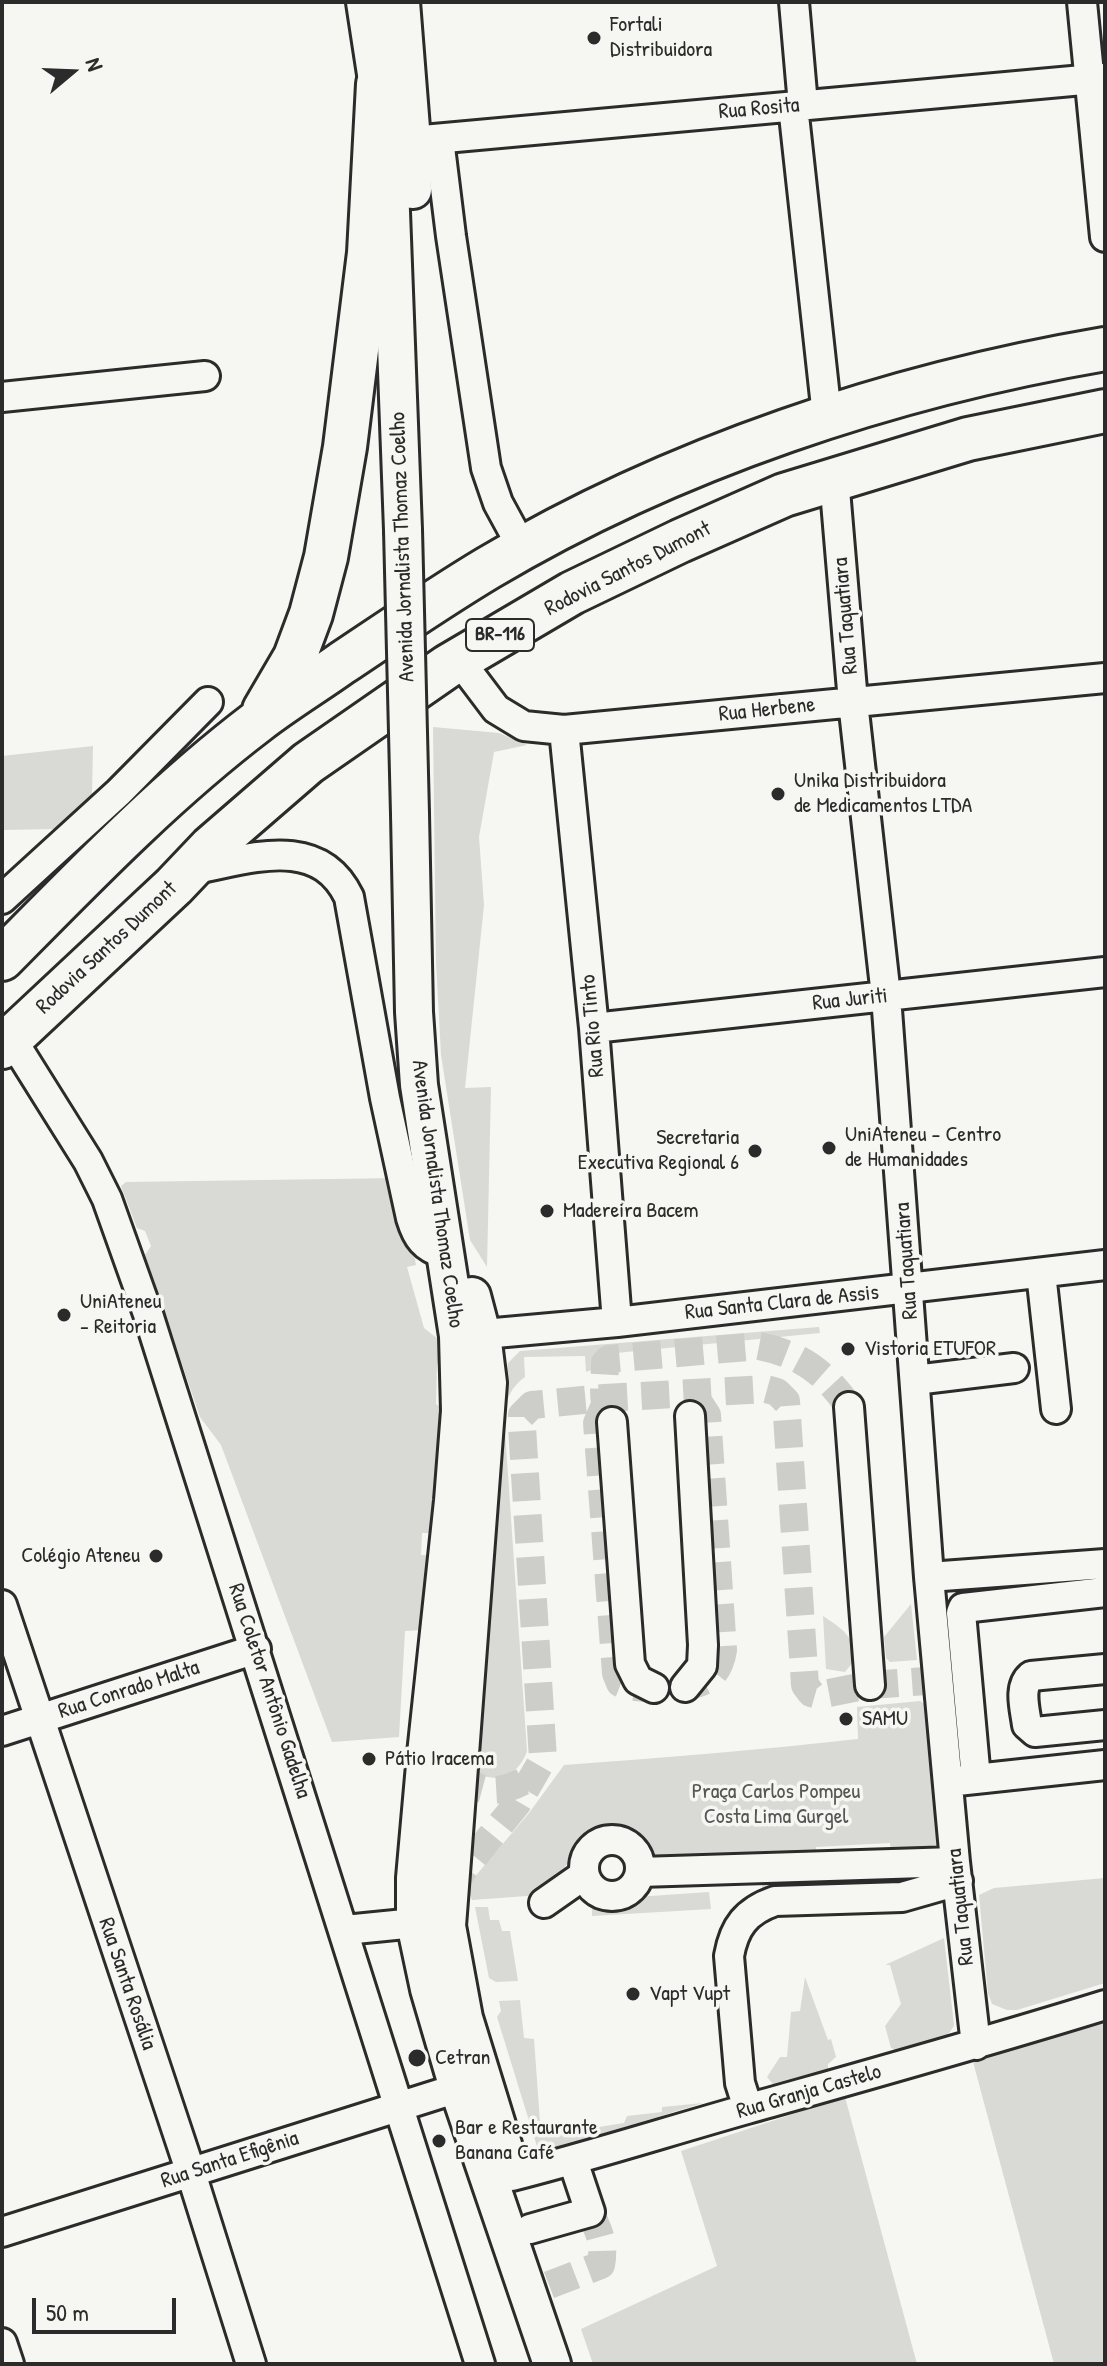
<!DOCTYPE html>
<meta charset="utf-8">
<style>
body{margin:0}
#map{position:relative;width:1107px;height:2366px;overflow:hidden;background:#f6f6f2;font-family:"Patrick Hand",sans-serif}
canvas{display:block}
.frame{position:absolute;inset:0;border:4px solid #2b2b2b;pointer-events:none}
.north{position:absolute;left:32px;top:32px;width:80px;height:80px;-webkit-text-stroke:6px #f6f6f2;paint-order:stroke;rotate:71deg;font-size:22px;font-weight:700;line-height:32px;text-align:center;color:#2b2b2b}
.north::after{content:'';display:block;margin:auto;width:28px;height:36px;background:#2b2b2b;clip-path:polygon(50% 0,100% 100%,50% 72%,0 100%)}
.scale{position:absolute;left:32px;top:2298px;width:144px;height:36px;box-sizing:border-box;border:4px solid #2b2b2b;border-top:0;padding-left:10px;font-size:24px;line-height:28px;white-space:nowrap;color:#2b2b2b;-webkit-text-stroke:6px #f6f6f2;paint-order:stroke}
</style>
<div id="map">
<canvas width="1107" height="2366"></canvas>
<div class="frame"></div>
<div class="north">N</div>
<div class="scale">50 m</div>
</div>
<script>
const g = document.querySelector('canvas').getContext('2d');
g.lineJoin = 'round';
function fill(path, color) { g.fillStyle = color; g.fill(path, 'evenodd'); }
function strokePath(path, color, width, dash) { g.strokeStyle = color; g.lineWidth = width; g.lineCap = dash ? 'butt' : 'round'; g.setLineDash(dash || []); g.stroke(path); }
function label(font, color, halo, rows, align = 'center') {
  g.font = font + ' "Patrick Hand",sans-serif'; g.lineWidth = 7; g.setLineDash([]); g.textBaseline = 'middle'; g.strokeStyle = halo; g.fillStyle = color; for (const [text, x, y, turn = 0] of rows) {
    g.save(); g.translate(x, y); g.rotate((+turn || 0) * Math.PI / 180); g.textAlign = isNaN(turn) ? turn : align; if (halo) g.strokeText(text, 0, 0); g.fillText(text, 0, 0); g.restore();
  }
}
fill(new Path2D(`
 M433,727l66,6 28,12 -33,7 -15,85 5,68 -19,183 26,-1 -4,180 -17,-27 -29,-185 -5,-93z
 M93,746l-1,49 -35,34 -55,1v-74z
 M400,1178l16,87 -9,2 17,61 14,11 3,22 -4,3 -1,40 8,7 -11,122h-11l-1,22h10l-8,75 -18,1 -6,106 -67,5 -111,-297 -21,-28 -55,-162 6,-9 -6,-15 -8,-3 -16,-42 5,-4z
 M819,1327l1,6 -224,22 -2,14 -8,3 -1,-16 -61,1 1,20c-14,10 -19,22 -21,39l23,335c-8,24 -29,33 -52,22l14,-144 12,-210 7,-56 12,-12z
 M911,1604l6,56 -27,2 -4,-4 -2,-21z
 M823,1616c18,12 34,21 30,46l-8,10 -19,-3z
 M920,1701l12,8 10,139 -5,3 -46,4 -1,-12 -74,4v12l-156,3 -27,-25 -21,-4 -18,3 -12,6 -17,25 -25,28 -68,5 -5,-14 62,-73 35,-48c98,-7 196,-15 294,-26l-1,-32z
 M937,1872l1,10 -175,14 -1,-11z
 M1105,1878v105l-88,27h-10l-15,-6 -4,-11 -9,-98 15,-7z
 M709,1892l2,17 -119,7v-16z
 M475,1907h13l2,13h9l3,11h8l8,50 -22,1 -7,-4z
 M944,1938l10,87c-7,19 -45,30 -63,23l-6,-22 16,-22 -11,-39h-5z
 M805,1977l23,63 3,-1 5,18 -8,7v8l-47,13 -8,-1 -6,-7 13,-20h7l4,-45 9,-1z
 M520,2000l4,38 10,1 6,83 12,1 1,11 43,-1 3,-6 25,-4 3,-7 35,-4v-5l41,-4 -164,50 -42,-136 4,-6 -2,-10z
 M1105,2019v345h-51l-82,-306z
 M845,2097l72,267h-324l-12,-35 136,-63 -36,-115z`), '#d9d9d5');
strokePath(new Path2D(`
 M604,1407l-7,16 19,250 4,10c15,6 29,5 45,5 29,-1 53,-4 58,-38l-16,-235 -9,-14
 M609,1416c-8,-16 -4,-36 -4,-53l4,-4 150,-13c41,8 67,27 90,61
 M458,1775c28,23 49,17 78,-1
 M448,1889l69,-85 26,-45 -21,-332v-12l10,-10 72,-7 162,-9 11,3 9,9 19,284 6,8 7,2 52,-10 69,-5
 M549,2285l52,-20c4,-21 -2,-34 -11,-53`), '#cdcdca', 28, [28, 14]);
const minor = new Path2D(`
 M794,2l9,103
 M1082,2l23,235
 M793,106l34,310
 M439,139l12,97 35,232 12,35 25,46
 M412,141l693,-63
 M2,397l203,-21
 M834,478l19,224 33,294 43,581 26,285 21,183
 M459,660l37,49 28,17 40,4 541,-52
 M564,730l30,298 23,294
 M189,870c56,-9 128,-39 160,27l36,201 26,120c6,20 13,30 34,36
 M2,899l117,-107 89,-90
 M594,1028l511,-56
 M11,1038l77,123 19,38 41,115 332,1050
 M1041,1273l15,136
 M462,1336l155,-14 488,-57
 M915,1380l99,-12
 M849,1407l21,278
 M612,1422l18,242 8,16 16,8
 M929,1577l176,-13
 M2,1605l189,568 60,191
 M1105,1669l-74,7c-13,11 -6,33 -4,49l8,7 70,-7
 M685,1687l17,-21 1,-21 -13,-229
 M2,1731l254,-82
 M976,1779l-15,-166 2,-5 142,-16
 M957,1781l148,-16
 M584 1868a28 28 0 1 1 56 0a28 28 0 1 1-56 0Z
 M640,1872l315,-10
 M544,1903l40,-28
 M345,1930l70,-7
 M748,2108l-8,-25 -11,-127c5,-29 17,-45 46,-55l127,-4 56,-16
 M512,2176c79,-20 157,-45 235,-67 120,-34 239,-67 358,-104
 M530,2229l60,-17 -17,-51
 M2,2232l456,-144
 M2,2343l7,21`);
const major = new Path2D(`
 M365,2l24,157 14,371
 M401,2l11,139 1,49
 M410,814l4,198 5,73 39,251 2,75 -7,90 -27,253 -11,124v45l14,66 29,99 94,276
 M472,1296l10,38 6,49 -41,543 17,92 44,143`);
const highway = new Path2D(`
 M264,710l31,-53 16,-43 15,-57 19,-110 24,-194 9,-169
 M2,959c81,-82 163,-167 255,-237 27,-21 57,-39 85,-59 48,-32 96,-65 146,-95 185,-110 405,-183 617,-219
 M2,1047l172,-161 37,-39 97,-84 140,-97 124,-73 108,-52 104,-46 184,-56 137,-28`);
strokePath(minor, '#2b2b2b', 34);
strokePath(major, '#2b2b2b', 42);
strokePath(highway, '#2b2b2b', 48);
strokePath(minor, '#f6f6f2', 28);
strokePath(major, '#f6f6f2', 36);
strokePath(highway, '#f6f6f2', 42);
const majorBridge = new Path2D(`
 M403,530l7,284`);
strokePath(majorBridge, '#2b2b2b', 42, []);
strokePath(majorBridge, '#f6f6f2', 36);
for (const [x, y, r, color] of [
 [594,38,8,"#2b2b2b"],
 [778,794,8,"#2b2b2b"],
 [829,1148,8,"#2b2b2b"],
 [755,1151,8,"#2b2b2b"],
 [547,1211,8,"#2b2b2b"],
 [64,1315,8,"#2b2b2b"],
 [848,1349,8,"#2b2b2b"],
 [156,1556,8,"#2b2b2b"],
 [846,1719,8,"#2b2b2b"],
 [369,1759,8,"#2b2b2b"],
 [633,1994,8,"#2b2b2b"],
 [417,2058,10,"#2b2b2b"],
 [439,2141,8,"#2b2b2b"]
]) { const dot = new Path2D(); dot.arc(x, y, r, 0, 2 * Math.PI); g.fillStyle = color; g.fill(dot); strokePath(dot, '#f6f6f2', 3); }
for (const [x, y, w] of [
 [500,635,68]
]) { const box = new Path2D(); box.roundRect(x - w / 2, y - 16, w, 32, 6); g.fillStyle = '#f6f6f2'; g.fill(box); strokePath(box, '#2b2b2b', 2); }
label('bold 20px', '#2b2b2b', null, [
 ["BR-116",500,635]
]);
label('22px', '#2b2b2b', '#f6f6f2', [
 ["Fortali",610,25],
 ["Distribuidora",610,50],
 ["Unika Distribuidora",794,781],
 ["de Medicamentos LTDA",794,806],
 ["UniAteneu - Centro",845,1135],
 ["de Humanidades",845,1160],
 ["Secretaria",739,1138,"right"],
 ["Executiva Regional 6",739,1163,"right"],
 ["Madereira Bacem",563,1211],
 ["UniAteneu",80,1302],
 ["- Reitoria",80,1327],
 ["Vistoria ETUFOR",864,1349],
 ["Colégio Ateneu",140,1556,"right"],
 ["SAMU",862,1719],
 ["Pátio Iracema",385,1759],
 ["Vapt Vupt",649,1994],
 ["Cetran",435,2058],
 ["Bar e Restaurante",455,2128],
 ["Banana Café",455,2153]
], 'left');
label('22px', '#2b2b2b', '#f6f6f2', [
 ["Rua Rosita",759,109,-5],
 ["Avenida Jornalista Thomaz Coelho",403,547,-92],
 ["Rodovia Santos Dumont",628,569,-27],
 ["Rua Taquatiara",846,616,-95],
 ["Rua Herbene",767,710,-6],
 ["Rodovia Santos Dumont",107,948,-43],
 ["Rua Juriti",850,1000,-6],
 ["Rua Rio Tinto",593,1026,-95],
 ["Avenida Jornalista Thomaz Coelho",437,1194,82],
 ["Rua Taquatiara",907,1261,-94],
 ["Rua Santa Clara de Assis",782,1303,-6],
 ["Rua Conrado Malta",129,1690,-18],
 ["Rua Coletor Antônio Gadelha",269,1691,72],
 ["Rua Taquatiara",961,1907,-96],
 ["Rua Santa Rosália",127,1984,71],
 ["Rua Granja Castelo",809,2092,-16],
 ["Rua Santa Efigênia",230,2160,-18]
]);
label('22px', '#565656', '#f6f6f2', [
 ["Praça Carlos Pompeu",776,1792],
 ["Costa Lima Gurgel",776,1817]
]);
</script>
